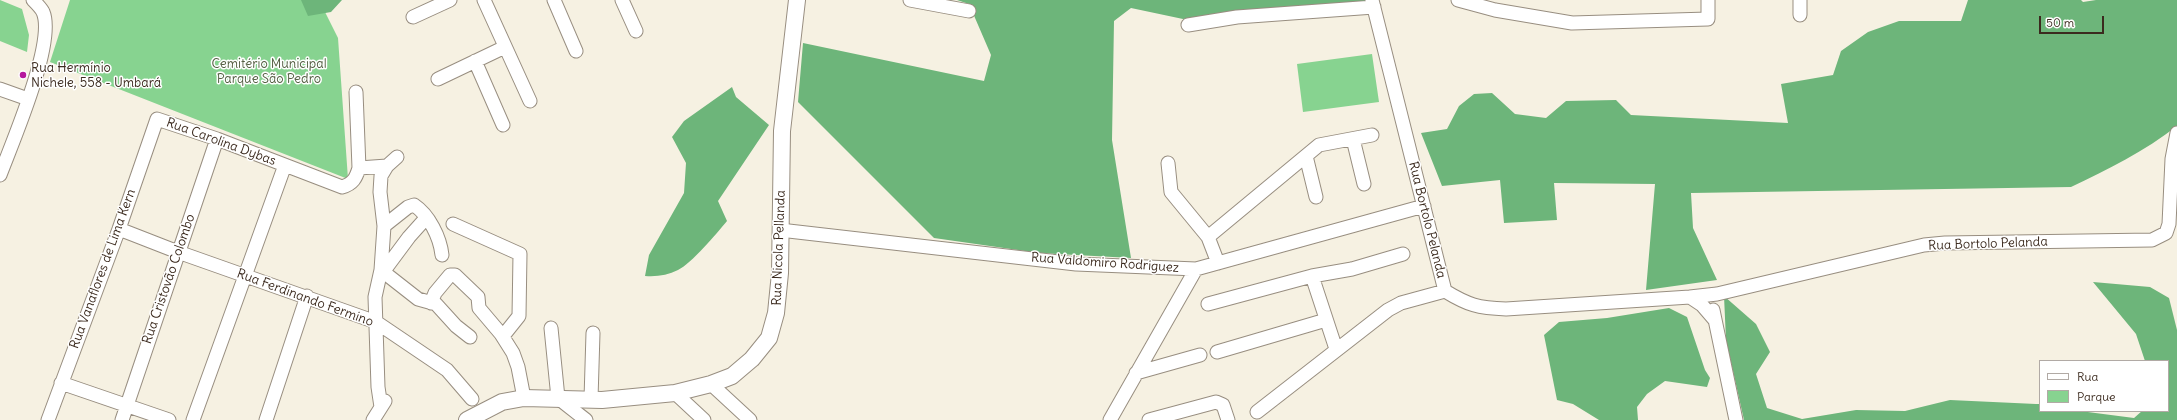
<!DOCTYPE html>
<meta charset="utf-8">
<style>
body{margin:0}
#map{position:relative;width:2177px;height:420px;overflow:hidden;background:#f6f1e2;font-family:Delius,sans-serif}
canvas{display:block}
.legend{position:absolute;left:2039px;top:360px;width:130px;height:52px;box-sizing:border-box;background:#fff;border:1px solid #b1aaa5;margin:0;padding:5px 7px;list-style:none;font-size:12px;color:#3b2a1e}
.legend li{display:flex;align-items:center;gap:8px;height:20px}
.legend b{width:20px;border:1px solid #b1aaa5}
.scale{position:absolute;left:2039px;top:16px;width:65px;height:18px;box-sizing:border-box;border:2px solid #3b2a1e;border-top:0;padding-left:5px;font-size:12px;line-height:14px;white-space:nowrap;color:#3b2a1e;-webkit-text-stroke:3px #fff;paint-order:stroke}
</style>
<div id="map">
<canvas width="2177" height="420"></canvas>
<ul class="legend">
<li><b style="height:5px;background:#fff"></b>Rua</li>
<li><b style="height:11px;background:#87d390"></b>Parque</li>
</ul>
<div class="scale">50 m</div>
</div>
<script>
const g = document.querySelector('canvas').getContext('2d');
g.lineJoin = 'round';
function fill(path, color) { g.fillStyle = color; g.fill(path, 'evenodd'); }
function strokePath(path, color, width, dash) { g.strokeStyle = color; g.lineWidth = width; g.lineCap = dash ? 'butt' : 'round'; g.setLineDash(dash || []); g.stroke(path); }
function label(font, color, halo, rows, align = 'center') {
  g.font = font + ' Delius,sans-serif'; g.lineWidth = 3; g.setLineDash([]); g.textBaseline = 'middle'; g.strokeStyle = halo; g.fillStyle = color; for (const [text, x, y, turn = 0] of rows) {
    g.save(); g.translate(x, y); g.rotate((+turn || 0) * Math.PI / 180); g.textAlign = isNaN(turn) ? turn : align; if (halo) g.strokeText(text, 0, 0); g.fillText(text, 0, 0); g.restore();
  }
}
fill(new Path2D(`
 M0,0l22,9 7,26 -2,17 -27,-11z
 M70,0h249l19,38 10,141 -298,-117z
 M1372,54l7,48 -76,10 -6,-48z`), '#87d390');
fill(new Path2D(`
 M301,0h41l-11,12 -23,4z
 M957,0h412l1,4 -187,15 -52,-11 -17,13 -2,119 19,118 -92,-5 -105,-15 -136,-136 5,-59 181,38 7,-26 -22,-51z
 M1968,0h113l2,2 13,-2h81v126c-32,25 -70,44 -106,61l-380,6 2,35 24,52 -71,10 9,-106 -101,-1 3,37 -53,3 -4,-43 -58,6 -21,-53 26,-4 12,-23 15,-12 18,-1 23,21 31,4 20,-17 50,-1 15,15 157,8 -7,-39 52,-9 8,-24 27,-19 31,-11h62z
 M732,87l4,10 33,28 -51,76 9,20c-10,12 -36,43 -49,49 -10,5 -21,7 -33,6l4,-21 35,-62 2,-30 -14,-26 12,-16z
 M2093,282l57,5 19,11 8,32v90h-433l-18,-80 -2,-44 32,28 14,28 -14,22 11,34 35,11 54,-9 49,1 45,-11 86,4h4v7h40l54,7 8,-7h26v-50h-23l-9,-27z
 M1669,308l18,9 18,53 5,8 -3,9 -42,-6 -18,13 -10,13 1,13h-39l-26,-16 -16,-4 -13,-65 15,-13 48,-4z`), '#6db57a');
const minor = new Path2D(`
 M484,0l46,101
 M554,0l22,51
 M622,0l14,31
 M910,0l59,11
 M1372,0l73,291c23,14 33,17 61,18l184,-12 12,8 12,14
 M1458,0l37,10 77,13 136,-4v-19
 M1800,0v15
 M413,17l37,-17
 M1188,25l49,-8 137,-10
 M475,61l28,64
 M438,79l67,-32
 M0,89l28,10
 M356,92l3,76
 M1353,139l11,45
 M1306,156l10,41
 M1168,163l3,29 37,45
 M0,175c12,-32 56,-133 43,-163 -2,-4 -7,-9 -10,-12
 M453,224l67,30 -1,62 -16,20
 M384,226l24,-19 6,-2c15,10 26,32 28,50
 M119,229l59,23 198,70 71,48 25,29
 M780,230l296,34 120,5 228,-63
 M1218,263l-10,-26 111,-92 53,-10
 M381,270l37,29 18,5 20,22 14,11
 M383,272l26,-35 17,-19
 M1312,276l24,73
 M1690,297l27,-3 207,-49 21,-2 207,-3 14,-7 3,-9 3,-65 5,-26
 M431,303l4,-10 15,-18h5l23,22 1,11 22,26 12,19 5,14 6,31
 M1208,304l104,-28 40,-7 51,-15
 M1713,310l23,110
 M551,328l7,70 28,22
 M1217,352l109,-32
 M1136,373l64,-18
 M61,383l108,37
 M711,384l39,36
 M675,393l29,27
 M591,399l2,-66
 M381,407l-3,-20 -3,-90 6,-27 3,-44 -4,-34 1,-16 6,-10 10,-9
 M1257,412l131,-102 13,-7 44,-12
 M48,420l71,-191 38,-110 60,20 125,48c11,-3 14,-9 17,-19l28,-2
 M122,420l95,-281
 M193,420l92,-255
 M266,420l41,-124
 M373,420l12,-19
 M1110,420l86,-151
 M1149,420l67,-18 7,3 5,15`);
const major = new Path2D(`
 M467,420l35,-18 22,-4 78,2 73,-7 36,-9 21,-8 20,-17 17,-21 7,-25 4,-40 2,-142 15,-131`);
strokePath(minor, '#988e80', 15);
strokePath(major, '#988e80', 18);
strokePath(minor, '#fff', 13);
strokePath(major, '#fff', 16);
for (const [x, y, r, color] of [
 [23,75,4,"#b5179e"]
]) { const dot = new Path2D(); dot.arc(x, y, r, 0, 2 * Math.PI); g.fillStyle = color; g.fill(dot); strokePath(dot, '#fff', 1.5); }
label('13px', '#525d40', '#fff', [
 ["Cemitério Municipal",269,64],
 ["Parque São Pedro",269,79]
]);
label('13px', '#3b2a1e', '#fff', [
 ["Rua Hermínio",31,68],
 ["Nichele, 558 - Umbará",31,83]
], 'left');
label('13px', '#3b2a1e', '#fff', [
 ["Rua Carolina Dybas",221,142,20],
 ["Rua Bortolo Pelanda",1427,220,76],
 ["Rua Bortolo Pelanda",1988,244,-2],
 ["Rua Nicola Pellanda",779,248,-88],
 ["Rua Valdomiro Rodriguez",1105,263,4],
 ["Rua Vanaflores de Lima Kern",103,269,-70],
 ["Rua Cristovão Colombo",169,279,-71],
 ["Rua Ferdinando Fermino",305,298,20]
]);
</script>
